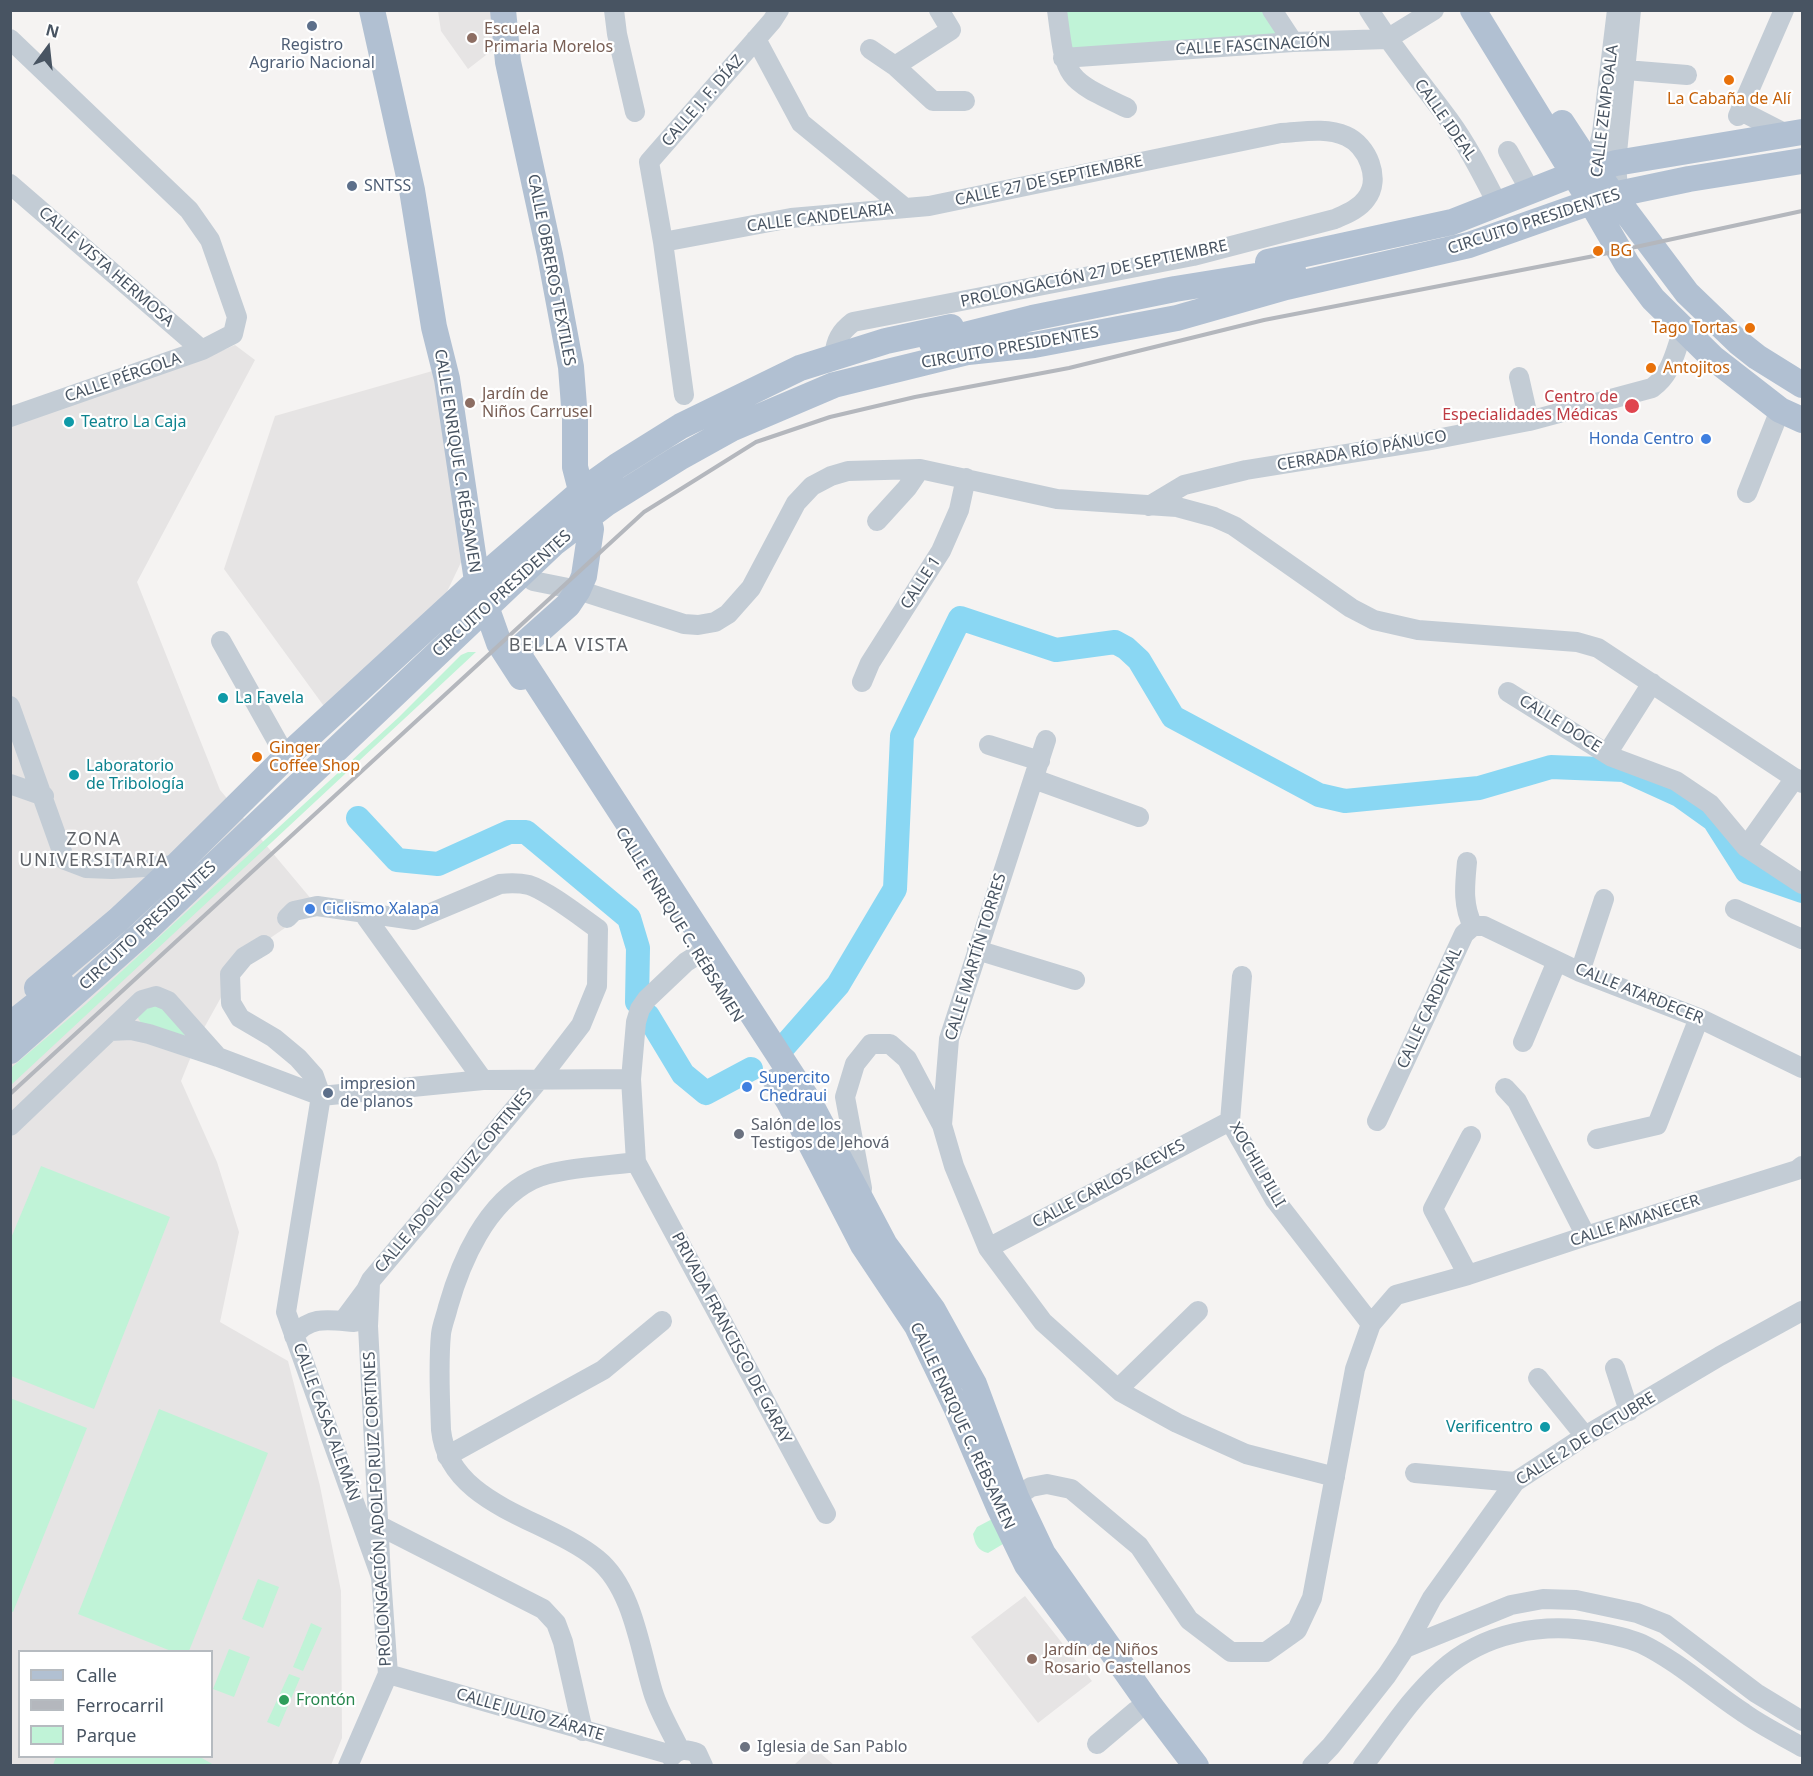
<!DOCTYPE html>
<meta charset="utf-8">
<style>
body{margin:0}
#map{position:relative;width:1813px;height:1776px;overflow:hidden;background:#f5f3f2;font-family:"Noto Sans",sans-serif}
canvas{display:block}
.frame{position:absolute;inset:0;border:12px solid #485462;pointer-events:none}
.legend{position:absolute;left:18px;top:1650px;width:195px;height:108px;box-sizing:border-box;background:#fff;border:2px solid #b6bbc0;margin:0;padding:8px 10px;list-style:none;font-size:18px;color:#485462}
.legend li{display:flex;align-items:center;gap:12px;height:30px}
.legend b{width:30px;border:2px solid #b6bbc0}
.north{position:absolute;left:18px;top:18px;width:60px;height:60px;-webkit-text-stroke:4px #fff;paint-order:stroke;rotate:15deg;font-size:16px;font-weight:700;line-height:24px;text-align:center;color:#485462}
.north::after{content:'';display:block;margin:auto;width:21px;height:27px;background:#485462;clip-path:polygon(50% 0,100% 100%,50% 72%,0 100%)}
</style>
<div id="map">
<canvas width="1813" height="1776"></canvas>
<div class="frame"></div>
<ul class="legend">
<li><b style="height:8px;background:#b1c0d2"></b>Calle</li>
<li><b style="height:8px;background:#b4b7bd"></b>Ferrocarril</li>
<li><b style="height:16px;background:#c0f3d7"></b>Parque</li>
</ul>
<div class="north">N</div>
</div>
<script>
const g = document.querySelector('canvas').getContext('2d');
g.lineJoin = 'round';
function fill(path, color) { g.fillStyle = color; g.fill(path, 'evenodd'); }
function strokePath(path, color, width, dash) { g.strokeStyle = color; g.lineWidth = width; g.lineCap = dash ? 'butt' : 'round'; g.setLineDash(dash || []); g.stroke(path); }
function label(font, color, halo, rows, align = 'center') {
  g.font = font + ' "Noto Sans",sans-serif'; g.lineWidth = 4.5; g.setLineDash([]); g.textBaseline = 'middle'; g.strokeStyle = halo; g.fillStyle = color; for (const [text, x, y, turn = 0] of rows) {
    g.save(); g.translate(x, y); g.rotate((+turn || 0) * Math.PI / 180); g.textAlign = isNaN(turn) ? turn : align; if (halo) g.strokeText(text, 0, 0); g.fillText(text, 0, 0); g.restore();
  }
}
fill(new Path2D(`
 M438,11h57l4,34 -31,24 -27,-38z
 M235,345l20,15 -118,222 83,208 97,116 -73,50 -45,81 -18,44 36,81 22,70 -19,90 68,39 32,125 21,105 1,147 -11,27h-320v-1342l192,-64zM20,1652h192v104h-192z
 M443,368l23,184 -23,48 -117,109 -102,-140 51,-153z
 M1025,1596l67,85 -54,42 -67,-86z
 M813,1747l21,18h-40z`), '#e6e4e4');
fill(new Path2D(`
 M1057,11h215l21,31 -230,16z
 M468,652h8l-465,433v-17l75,-64 313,-287 62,-62z
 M161,1003l24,30 -1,5 -41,-12 -5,-8 3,-7z
 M41,1166l129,51 -76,192 -83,-33v-138z
 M10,1398l77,30 -74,184 -3,-1z
 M159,1409l109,44 -79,198h-18l-93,-37z
 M996,1517l12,24 -20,12c-10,-2 -13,-9 -15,-19l4,-7z
 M258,1579l21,8 -16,41 -21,-9z
 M311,1623l11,5 -19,43 -10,-4z
 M229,1649l21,8 -16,40 -21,-8z
 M289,1674l11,4 -21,49 -12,-5z
 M56,1757h144l14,8h-161z`), '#c0f3d7');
strokePath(new Path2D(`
 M358,818l39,42 41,4 71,-32h17l103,86 9,30 -1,54
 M648,1016l35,58 23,19 45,-24
 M780,1051l58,-66 57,-96 7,-153 58,-118 96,32 59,-8 11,6 13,12 34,57 146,78 26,6 134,-13 72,-21 73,3 55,25 35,25 33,52 55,19`), '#8ad7f3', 24);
strokePath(new Path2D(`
 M614,10l3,24 18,78
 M1057,10c9,70 7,68 70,98
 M1272,10l21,32
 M1369,10c24,39 53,73 80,110 19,26 34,56 49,85
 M10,39l179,171 21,30 27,77 -4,17 -31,16 -192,67
 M756,39l45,84 104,85
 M870,49l25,17 38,35h32
 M1063,58l230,-16 94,-3 47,-29
 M895,66l56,-36 -12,-20
 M1626,70l61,5
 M1741,111l47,24
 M1738,116l46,-106
 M1508,151l23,41
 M1595,179l-1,-11 8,-35 15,-123
 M10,184l192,166
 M1621,203l-3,-13 -2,-27 15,-153
 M663,242l128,-24 138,-12 352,-73c21,-1 44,-6 65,3 21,9 36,43 20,63 -7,10 -20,15 -31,20l-142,37 -340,66c-13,10 -17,18 -19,34
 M1519,377l10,44
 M684,395l-21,-153 -14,-80 123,-141 7,-11
 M1747,493l33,-83
 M1149,506l35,-21 62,-15 180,-29 103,-20 123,-33c20,-14 23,-36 31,-58
 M877,521l30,-33 13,-19
 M533,581l45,9 106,34 14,1 17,-3 13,-8 23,-26 45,-85 16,-17 19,-10 17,-5 72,-2 137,30 120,8 37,10 20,9 117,82 23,12 44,10 159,12 21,6 204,135
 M221,641l65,116
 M862,682l8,-19 71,-112 18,-41 7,-32
 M1508,692l104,65 64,24 34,23 36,43 56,37
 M10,706l55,154 21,8 26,1 65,-4
 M1046,740l-97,299 -7,86 12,41 34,82 55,74 78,70 56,31 69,31 89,23
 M989,745l51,16
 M1607,754l45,-71
 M1034,779l105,38
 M10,784l34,12
 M1746,847l49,-69
 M1735,909l67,30
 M363,913l120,167
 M287,918l7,-7 23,-5 97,14 86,-36c9,-1 20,-1 29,1 19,6 52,32 69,44l-1,57 -16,39 -43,56 -167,199 -5,10 -23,31
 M1473,926h11l96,46 119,46 103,50
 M264,945l-20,12 -14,17 1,29 9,15 34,20 24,20 16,18 7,20 -35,216 95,265
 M710,947l-24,15 -39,37 -7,10 -4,13 -5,57 5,83 190,352
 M977,950l98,30
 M1580,972l24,-73
 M1242,976l-12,145 45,79 96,124
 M110,1031l21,-1 18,4 69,23 103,39 162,-16 148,-1
 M1523,1042l34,-81
 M1505,1088l12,13 69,135
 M1377,1121l87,-187 9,-8c-11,-21 -8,-42 -6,-64
 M10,1126l132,-126 14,-4 12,5 48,54
 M1597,1139l60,-14 42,-107
 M636,1162c-28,4 -81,6 -104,18 -46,23 -71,81 -84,127 -2,9 -6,18 -7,27 -3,31 -1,65 0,96 8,76 106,88 156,129 36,29 43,91 56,133 6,20 18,39 27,58
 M859,1190l3,-2 -17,-91 10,-33 16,-20h19l17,15 35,66
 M988,1248l242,-127
 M1468,1275l-35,-66 38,-73
 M294,1336c16,-21 36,-16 60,-14
 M1615,1368l14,43
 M1538,1378l47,58
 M1118,1389l80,-78
 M447,1456l156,-86 59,-49
 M1415,1473l100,9
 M1016,1497l15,-10 16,-3 24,5 68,57 50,74 42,32h35l31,-22 15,-32 43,-229 16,-45 25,-29 72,-20 118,-39 211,-66 5,-4
 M367,1524l11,1 165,84 13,14 7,19 20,89
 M1405,1648l106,-43 32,-6 33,1 61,13 28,11 91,69 46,28
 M388,1674l284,81
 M1097,1744l39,-33
 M671,1757c7,-9 16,-8 26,-4l6,13
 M348,1766l40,-92 -7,-97 -13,-251 2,-43
 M1312,1766l19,-20 56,-71 18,-27 27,-50 83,-116 70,-46 135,-80 82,-45
 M1363,1766c25,-32 48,-69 78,-95 43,-39 102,-49 157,-39 15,3 31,6 44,12 37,18 68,47 102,69 18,13 39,23 58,34`), '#c3ccd5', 20);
strokePath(new Path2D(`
 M372,10l40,180 22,137 13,52 30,202 22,62 22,34
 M503,10l5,52 42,193 21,112 4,52v48l16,62 -7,47 -6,14 -10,15 -47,42 -2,6 3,7 288,443 75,142 48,65 41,74 42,113 27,57 106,150 47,62
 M1473,10l124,202 30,52 26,35 60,59 67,52 22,10
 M1562,123l19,29 106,141 51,49 19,15 45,28
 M1268,262l184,-40 122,-48 42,-11 186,-31
 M932,343l100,-25 143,-29 118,-19
 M37,988l81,-68 59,-55 109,-108 185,-170 111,-96 35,-25 64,-40 119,-58 86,-27 65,-14
 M10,1025l52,-41
 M10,1051l136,-121 407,-386 54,-41 72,-45 54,-30 101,-43 134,-33 66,-7 143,-27 109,-31 183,-42 139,-49 81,-17 113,-18
 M776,1081l13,21 74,143 54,81 39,81 43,100 28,58 53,71`), '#b1c0d2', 26);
strokePath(new Path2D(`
 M10,1094l634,-582 112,-70 74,-25 85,-20 154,-29 195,-48 330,-64 208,-45`), '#b4b7bd', 4);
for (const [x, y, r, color] of [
 [312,26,6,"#5c6f8a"],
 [472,38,6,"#8d6e63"],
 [1729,80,6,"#e8710a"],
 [352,186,6,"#5c6f8a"],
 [1598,251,6,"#e8710a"],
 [1750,328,6,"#e8710a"],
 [1651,368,6,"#e8710a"],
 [470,403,6,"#8d6e63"],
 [1632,406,8,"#e0444e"],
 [69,422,6,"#0f9aa8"],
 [1706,439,6,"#3f7fe0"],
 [223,698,6,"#0f9aa8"],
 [257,757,6,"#e8710a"],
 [74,775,6,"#0f9aa8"],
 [310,909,6,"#3f7fe0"],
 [747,1087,6,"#3f7fe0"],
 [328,1093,6,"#5c6f8a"],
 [739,1134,6,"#6b7280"],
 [1545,1427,6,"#0f9aa8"],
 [1032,1659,6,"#8d6e63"],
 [284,1700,6,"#2e9e5b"],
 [745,1747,6,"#6b7280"]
]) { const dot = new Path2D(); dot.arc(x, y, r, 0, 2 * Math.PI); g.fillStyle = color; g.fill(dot); strokePath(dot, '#fff', 2); }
label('16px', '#785e54', '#fff', [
 ["Escuela",484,29],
 ["Primaria Morelos",484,47],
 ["Jardín de",482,394],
 ["Niños Carrusel",482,412],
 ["Jardín de Niños",1044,1650],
 ["Rosario Castellanos",1044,1668]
], 'left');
label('16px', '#4e5e75', '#fff', [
 ["Registro",312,45,"center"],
 ["Agrario Nacional",312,63,"center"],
 ["SNTSS",364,186],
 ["impresion",340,1084],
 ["de planos",340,1102]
], 'left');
label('16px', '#485462', '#fff', [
 ["CALLE FASCINACIÓN",1253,46,-3],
 ["CALLE J. F. DÍAZ",703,101,-49],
 ["CALLE ZEMPOALA",1605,111,-83],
 ["CALLE IDEAL",1445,120,55],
 ["CALLE 27 DE SEPTIEMBRE",1049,181,-12],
 ["CALLE CANDELARIA",820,218,-7],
 ["CIRCUITO PRESIDENTES",1534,222,-18],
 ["CALLE VISTA HERMOSA",106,267,41],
 ["CALLE OBREROS TEXTILES",551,270,79],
 ["PROLONGACIÓN 27 DE SEPTIEMBRE",1094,274,-12],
 ["CIRCUITO PRESIDENTES",1010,348,-10],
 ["CALLE PÉRGOLA",123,378,-19],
 ["CERRADA RÍO PÁNUCO",1362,451,-10],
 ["CALLE ENRIQUE C. RÉBSAMEN",457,461,81],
 ["CALLE 1",921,583,-57],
 ["CIRCUITO PRESIDENTES",502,594,-42],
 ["CALLE DOCE",1560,724,32],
 ["CALLE ENRIQUE C. RÉBSAMEN",679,925,58],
 ["CIRCUITO PRESIDENTES",148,926,-43],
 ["CALLE MARTÍN TORRES",976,957,-73],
 ["CALLE ATARDECER",1639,994,22],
 ["CALLE CARDENAL",1430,1008,-65],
 ["XOCHILPILLI",1257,1165,60],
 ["CALLE ADOLFO RUIZ CORTINES",454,1181,-50],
 ["CALLE CARLOS ACEVES",1109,1184,-28],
 ["CALLE AMANECER",1635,1221,-18],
 ["PRIVADA FRANCISCO DE GARAY",731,1338,62],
 ["CALLE CASAS ALEMÁN",326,1422,70],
 ["CALLE ENRIQUE C. RÉBSAMEN",962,1426,65],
 ["CALLE 2 DE OCTUBRE",1586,1439,-32],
 ["PROLONGACIÓN ADOLFO RUIZ CORTINES",378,1509,-93],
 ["CALLE JULIO ZÁRATE",530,1715,16]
]);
label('16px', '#c56008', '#fff', [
 ["La Cabaña de Alí",1729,99,"center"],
 ["BG",1610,251],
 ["Tago Tortas",1738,328,"right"],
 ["Antojitos",1663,368],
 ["Ginger",269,748],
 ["Coffee Shop",269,766]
], 'left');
label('16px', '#be3a42', '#fff', [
 ["Centro de",1618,397],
 ["Especialidades Médicas",1618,415]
], 'right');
label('16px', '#0d838f', '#fff', [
 ["Teatro La Caja",81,422],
 ["La Favela",235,698],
 ["Laboratorio",86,766],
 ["de Tribología",86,784],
 ["Verificentro",1533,1427,"right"]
], 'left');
label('16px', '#366cbe', '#fff', [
 ["Honda Centro",1694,439,"right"],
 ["Ciclismo Xalapa",322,909],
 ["Supercito",759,1078],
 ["Chedraui",759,1096]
], 'left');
label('16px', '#5b616d', '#fff', [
 ["Salón de los",751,1125],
 ["Testigos de Jehová",751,1143],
 ["Iglesia de San Pablo",757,1747]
], 'left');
label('16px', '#27864d', '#fff', [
 ["Frontón",296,1700]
], 'left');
g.letterSpacing = '1.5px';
label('18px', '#5e6268', '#fff', [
 ["BELLA VISTA",569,646],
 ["ZONA",94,840],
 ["UNIVERSITARIA",94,861]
]);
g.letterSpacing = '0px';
</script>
